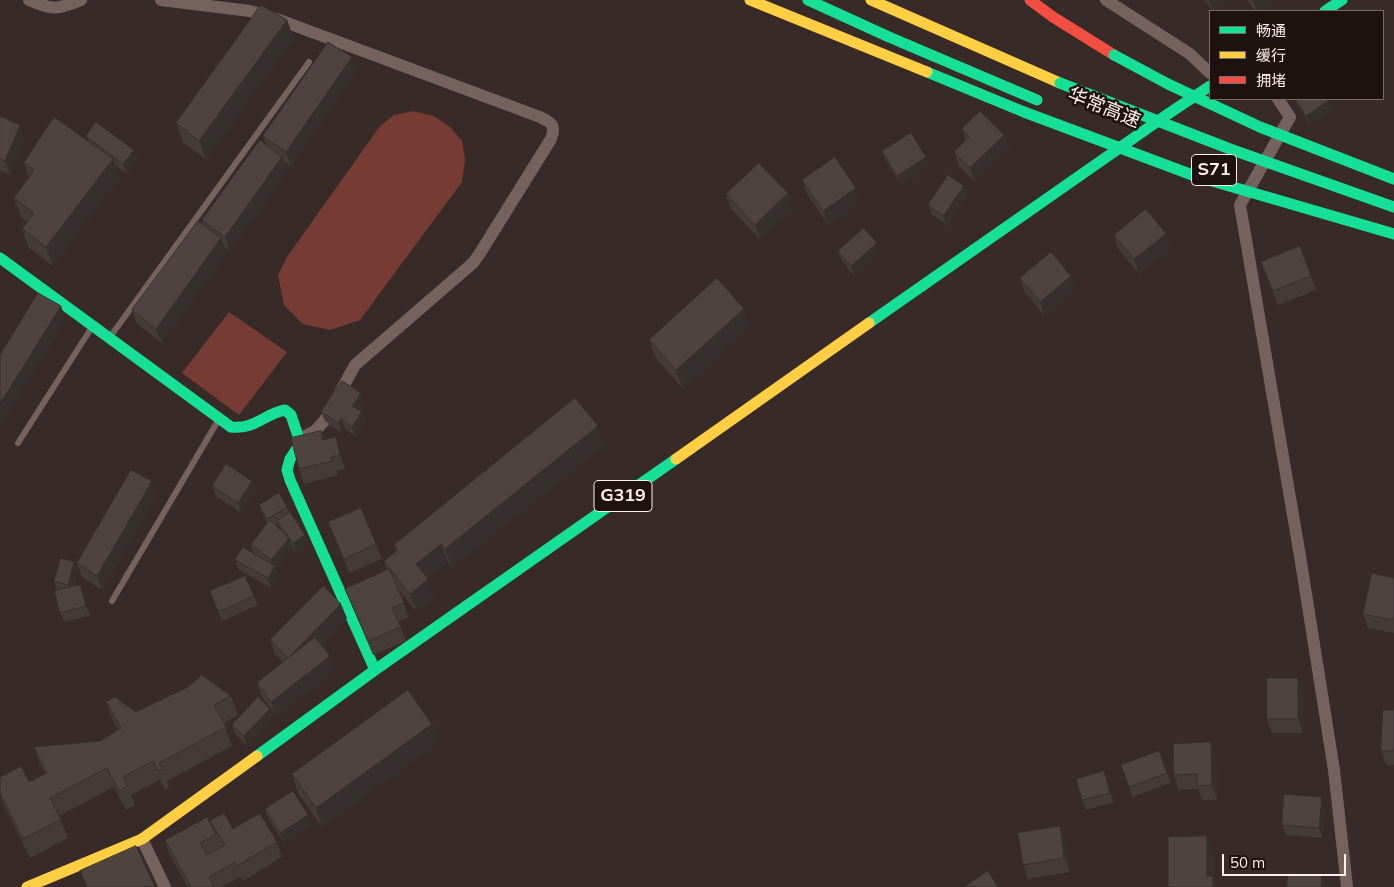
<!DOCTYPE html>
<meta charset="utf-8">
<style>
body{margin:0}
#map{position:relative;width:1394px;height:887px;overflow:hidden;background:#382a28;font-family:Mulish,"Noto Sans SC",sans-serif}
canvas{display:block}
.legend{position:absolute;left:1209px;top:10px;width:175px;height:90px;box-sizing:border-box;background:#1e1210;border:1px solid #786b69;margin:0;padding:6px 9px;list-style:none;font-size:15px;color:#fff0ee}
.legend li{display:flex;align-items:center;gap:10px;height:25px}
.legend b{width:25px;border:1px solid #786b69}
.scale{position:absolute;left:1222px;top:854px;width:124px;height:22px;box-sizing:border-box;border:2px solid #fff0ee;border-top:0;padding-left:6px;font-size:15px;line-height:18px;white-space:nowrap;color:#fff0ee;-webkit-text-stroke:4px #1e1210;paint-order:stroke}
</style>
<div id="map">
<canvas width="1394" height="887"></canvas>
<ul class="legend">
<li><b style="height:6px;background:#16e098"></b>畅通</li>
<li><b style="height:6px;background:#ffcf43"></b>缓行</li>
<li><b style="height:6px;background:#f24e42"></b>拥堵</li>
</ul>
<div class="scale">50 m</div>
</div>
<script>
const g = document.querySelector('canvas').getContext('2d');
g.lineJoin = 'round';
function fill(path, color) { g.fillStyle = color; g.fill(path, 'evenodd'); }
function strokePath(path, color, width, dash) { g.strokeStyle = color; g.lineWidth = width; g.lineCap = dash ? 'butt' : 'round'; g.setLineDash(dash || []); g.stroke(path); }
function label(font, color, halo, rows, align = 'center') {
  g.font = font + ' Mulish,"Noto Sans SC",sans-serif'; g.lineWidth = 5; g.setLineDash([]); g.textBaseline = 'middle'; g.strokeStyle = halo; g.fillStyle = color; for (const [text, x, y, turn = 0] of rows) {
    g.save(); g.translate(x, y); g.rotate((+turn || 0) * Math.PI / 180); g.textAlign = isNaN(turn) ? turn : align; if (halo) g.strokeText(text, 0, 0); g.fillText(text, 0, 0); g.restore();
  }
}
fill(new Path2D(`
 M413,111l21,5 16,11 12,14 3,19 -3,22 -102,138 -30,10 -27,-6 -19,-19 -6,-30 9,-18 93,-131 14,-11z
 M229,312l58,40 -48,63 -57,-42z`), '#763c33');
strokePath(new Path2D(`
 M110,337l199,-275
 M18,443l74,-116
 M112,601l107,-182`), '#75625f', 6);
strokePath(new Path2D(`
 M29,0c23,10 28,10 52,0
 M161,0l89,11 35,11 255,95c12,6 16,8 11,22l-71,114 -7,10 -118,102 -30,55 -10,11 -16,8
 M1106,0l84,54 20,19
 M1278,99l12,18 -50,88 60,351 34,214 13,117
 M142,839l23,48`), '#75625f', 12);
strokePath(new Path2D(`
 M808,0l81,37 148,63
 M1325,11l17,-11
 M927,72l97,40
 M0,258l231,169c23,3 33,-13 54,-17l6,5 8,24 -1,8 -8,12 -3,11 3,10 85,190
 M869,323l299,-209 42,-28
 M257,756l118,-86 301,-211`), '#16e098', 11);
strokePath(new Path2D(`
 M750,0l177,72
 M871,0l189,83
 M676,459l193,-136
 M27,887l115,-48 115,-83`), '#ffcf43', 11);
strokePath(new Path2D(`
 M1030,0l23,17 61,38`), '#f24e42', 11);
strokePath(new Path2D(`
 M1114,55l54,29 92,43 134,52
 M1060,83l170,66 164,58
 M1024,112l171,64 199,58`), '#16e098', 11);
fill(new Path2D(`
 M1204,0h23l-14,11z
 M1247,0h29l-14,11h-7z
 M287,20l7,19 -88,121 -23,-18 -7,-19z
 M352,57l5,14 -66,95 -7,-5 3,11 -57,80 -5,-5 2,6 -65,90 -25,-19 -5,-14 72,-84 -2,-6 64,-75 -3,-9z
 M1294,99h33l5,12 -22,14z
 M0,116l26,23 -16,36 -10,-4z
 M962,129l42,6 5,14 -34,33 -16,-16 -5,-14 12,-12z
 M86,136l48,14 4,9 -11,15 -12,-9 5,12 -67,89 -24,-18 -7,-19 6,-7 -7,-5 -7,-19 15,-21 -5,-14 64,-22z
 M882,151l47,16 -28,18 -15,-24z
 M802,180l59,22 -33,23 -21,-31z
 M726,194l67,14 -33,31 -29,-30z
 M967,196l-20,29 -15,-10 -4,-10z
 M1114,235l57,13 -32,26 -20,-24z
 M1300,246l16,44 -38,15 -17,-43z
 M838,251l42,2 -26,23 -12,-15z
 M1020,278l56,12 -31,27 -20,-25z
 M750,327l-67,62 -27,-31 -7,-18z
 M361,393l3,10 -5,8 7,11 -10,15 -11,-8 -3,4 -17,-12 -4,-9z
 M321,431l3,8 17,12 4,18 -8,2 1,4 -34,9 -5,-15z
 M605,445l-153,123 -4,-6 -21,17 8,19 -18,14 -20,-24 12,29 -11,5 8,19 -33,14 -22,-52 -6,-14 42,-19 -3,-9 12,-10 -2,-6z
 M252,481l4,10 -15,22 -25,-17 -4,-10z
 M157,496l-55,94 -20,-13 -5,-14z
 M259,505l28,2 2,5 20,32 -13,9 -4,-5 -16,21 2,6 -7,13 -32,-18 -4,-10 19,-6 -3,-9 16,-22 -4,-8zM278,524l3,6 -5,-4z
 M328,522l48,22 6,15 -33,14z
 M74,562l3,10 -3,15 10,8 6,21 -26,6 -4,-9 -3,-23 -3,-9z
 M1394,578v55l-26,-5 -5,-14z
 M210,591l44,5 4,9 -36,16z
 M347,618l-26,27 9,11 5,15 -58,45 -15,-19 -5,-14 26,-21 -8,-8 -5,-14z
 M1303,692v41h-31l-5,-14z
 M231,696l7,19 -14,8 8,23 -65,35 2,7 -4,2 -5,-10 -29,15 4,10 -9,5 -12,-23 -55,29 9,22 -38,20 -29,-59 -1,-6 29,-11 16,-8 -4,-8 -7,-19 66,-6 18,-11 -5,-9 -7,-19 30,10z
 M1394,710v55h-8l-5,-14z
 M274,719l-27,27 -12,-12 -3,-9z
 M432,724l7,19 -117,84 -24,-34 -6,-19z
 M1211,742l5,14 1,44h-15l-4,-11 -19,1 -5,-15z
 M1159,751l12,32 -39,14 -11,-32z
 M1104,771l10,31 -28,8 -4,-10z
 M1325,807l-2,31 -37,-3 -4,-10z
 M265,809l43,6 4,10 -28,18 -16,-25z
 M210,821l67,21 5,15 -39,24 -3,-4 -19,10h-33l-18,-32 -5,-15 48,-11z
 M1065,841l5,31 -42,7 -5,-14z`), '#443a38');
fill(new Path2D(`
 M1209,0h18l-14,11z
 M1253,0h23l-14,11h-5z
 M287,20l7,19 -88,121 -7,-19z
 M352,57l5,14 -66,95 -5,-14z
 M1328,101l4,10 -22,14 -4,-9z
 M20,125l6,14 -16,36 -5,-14z
 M1004,135l5,14 -34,33 -5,-14z
 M134,150l4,9 -11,15 -4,-10z
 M282,157l5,15 -57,80 -5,-15z
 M926,157l3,10 -28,18 -4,-9z
 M113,159l7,18 -67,89 -7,-19z
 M964,186l3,10 -20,29 -4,-9z
 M856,188l5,14 -33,23 -5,-14z
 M788,193l5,15 -33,31 -5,-14z
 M1166,234l5,14 -32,26 -5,-15z
 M221,238l6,15 -65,90 -6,-14z
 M877,243l3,10 -26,23 -3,-10z
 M1071,276l5,14 -31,27 -5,-15z
 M61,306l5,14 -66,107v-23z
 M744,309l6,18 -67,62 -7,-19z
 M361,393l3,10 -8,13 -4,-10z
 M362,412l4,10 -10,15 -4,-10z
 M341,419l4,10 -3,4 -3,-10z
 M598,426l7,19 -153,123 -7,-19z
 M336,437l5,14 4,18 -5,-14z
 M152,481l5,15 -55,94 -5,-14z
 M252,481l4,10 -15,22 -3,-10z
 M305,535l4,9 -13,9 -3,-10z
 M289,538l4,10 -17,21 2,6 -7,13 -3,-10 6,-10 -3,-8z
 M441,544l7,18 -25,21 -7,-19z
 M74,562l3,10 -6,23 -3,-10z
 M428,579l7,19 -18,14 -7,-18z
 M80,585l4,10 6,21 -4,-10z
 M341,604l6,14 -54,54 -5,-14z
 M330,656l5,15 -58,45 -6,-14z
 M1298,678l5,14v41l-5,-14z
 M270,709l4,10 -27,27 -3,-10z
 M432,724l7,19 -117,84 -6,-19z
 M1211,742l5,14 1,44 -5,-15z
 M1104,771l4,10 6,21 -4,-9z
 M1322,797l3,10 -2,31 -4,-10z
 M308,815l4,10 -28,18 -4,-10z
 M1060,826l5,15 5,31 -6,-14z
 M1207,836l7,19v23l3,9h-6l-4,-11z
 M1322,875l4,10 -1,2h-4z`), '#372f2e');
const building = new Path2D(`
 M261,5l26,15 -88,121 -23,-18z
 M328,42l24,15 -66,95 -23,-16z
 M1296,99h31l1,2 -22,15z
 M980,111l24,24 -34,33 -16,-16 15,-15 -7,-8z
 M0,116l20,9 -15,36 -5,-2z
 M54,117l59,42 -67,88 -24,-18 12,-16 -20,-15 20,-28 -10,-7z
 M96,122l38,28 -11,14 -37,-28z
 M911,133l15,24 -29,19 -15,-25z
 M260,140l22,17 -57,80 -23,-17z
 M835,157l21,31 -33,23 -21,-31z
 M759,163l29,30 -33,32 -29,-31z
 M948,175l16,11 -21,30 -15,-11z
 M1146,209l20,25 -32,25 -20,-24z
 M198,221l23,17 -65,91 -24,-19z
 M864,228l13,15 -26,23 -13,-15z
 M1300,246l11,30 -38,15 -12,-29z
 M1051,252l20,24 -31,26 -20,-24z
 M717,278l27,31 -68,61 -27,-30z
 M38,293l23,13 -61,98v-49z
 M342,381l19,12 -9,13 10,6 -10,15 -11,-8 -2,4 -18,-11z
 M575,398l23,28 -153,123 -4,-5 -25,20 12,15 -18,15 -26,-33 14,-11 -4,-5z
 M321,431l1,9 14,-3 4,18 -9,2 1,4 -33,8 -8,-31z
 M226,464l26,17 -14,22 -26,-17z
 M131,470l21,11 -55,95 -20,-13z
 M279,493l8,14 -20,12 -8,-14z
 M361,508l15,36 -32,15 -16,-37z
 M290,512l15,23 -12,8 -16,-22z
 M270,520l19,18 -18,22 -20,-15z
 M243,547l32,19 -7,12 -33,-18z
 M61,558l13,4 -6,23 -14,-4z
 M389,569l15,34 -12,5 9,19 -33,14 -23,-52z
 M1372,573l22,5v38l-1,4 -30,-6z
 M245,576l9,20 -36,16 -8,-21z
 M80,585l6,21 -26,7 -6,-22z
 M323,586l18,18 -53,54 -18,-18z
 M315,637l15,19 -59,46 -14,-19z
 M202,675l29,21 -17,9 12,22 -67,36 4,6 -5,2 -5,-10 -30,16 5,9 -9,5 -12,-23 -57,30 11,21 -38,20 -23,-46v-16l21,-11 8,16 18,-9 -13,-26 66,-6 21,-13 -15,-26 9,-5 21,15 52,-25z
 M1267,678h31v41h-31z
 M408,690l24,34 -116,84 -24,-34z
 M258,697l12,12 -26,27 -12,-11z
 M1383,710h11v41h-13z
 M1211,742l1,43 -15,1v-12l-23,1 -1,-31z
 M1159,751l8,22 -38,14 -8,-22z
 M1104,771l6,22 -28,7 -6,-21z
 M293,791l15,24 -28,18 -15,-24z
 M1284,794l38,3 -3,31 -37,-3z
 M224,813l9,16 27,-16 17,29 -40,24 -2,-4 -26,15 5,10h-23l-26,-47 42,-23 9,17 -16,9 7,12 18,-10 -15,-24z
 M1060,826l4,32 -41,7 -5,-32z
 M1207,836v40h6v11h-45v-50z
 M136,846l19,41h-68l-7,-16z
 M988,871l10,16h-34z
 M1288,873l34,2 -1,12h-34z`);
fill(building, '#4f4341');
strokePath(building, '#372f2e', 1);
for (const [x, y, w] of [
 [1214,170,45],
 [623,496,58]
]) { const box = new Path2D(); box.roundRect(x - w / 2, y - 15.5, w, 31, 4); g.fillStyle = '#1e1210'; g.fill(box); strokePath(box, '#fff0ee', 1); }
label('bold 18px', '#fff0ee', null, [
 ["S71",1214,170],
 ["G319",623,496]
]);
label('19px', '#fff0ee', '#1e1210', [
 ["华常高速",1104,108,22]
]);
</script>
